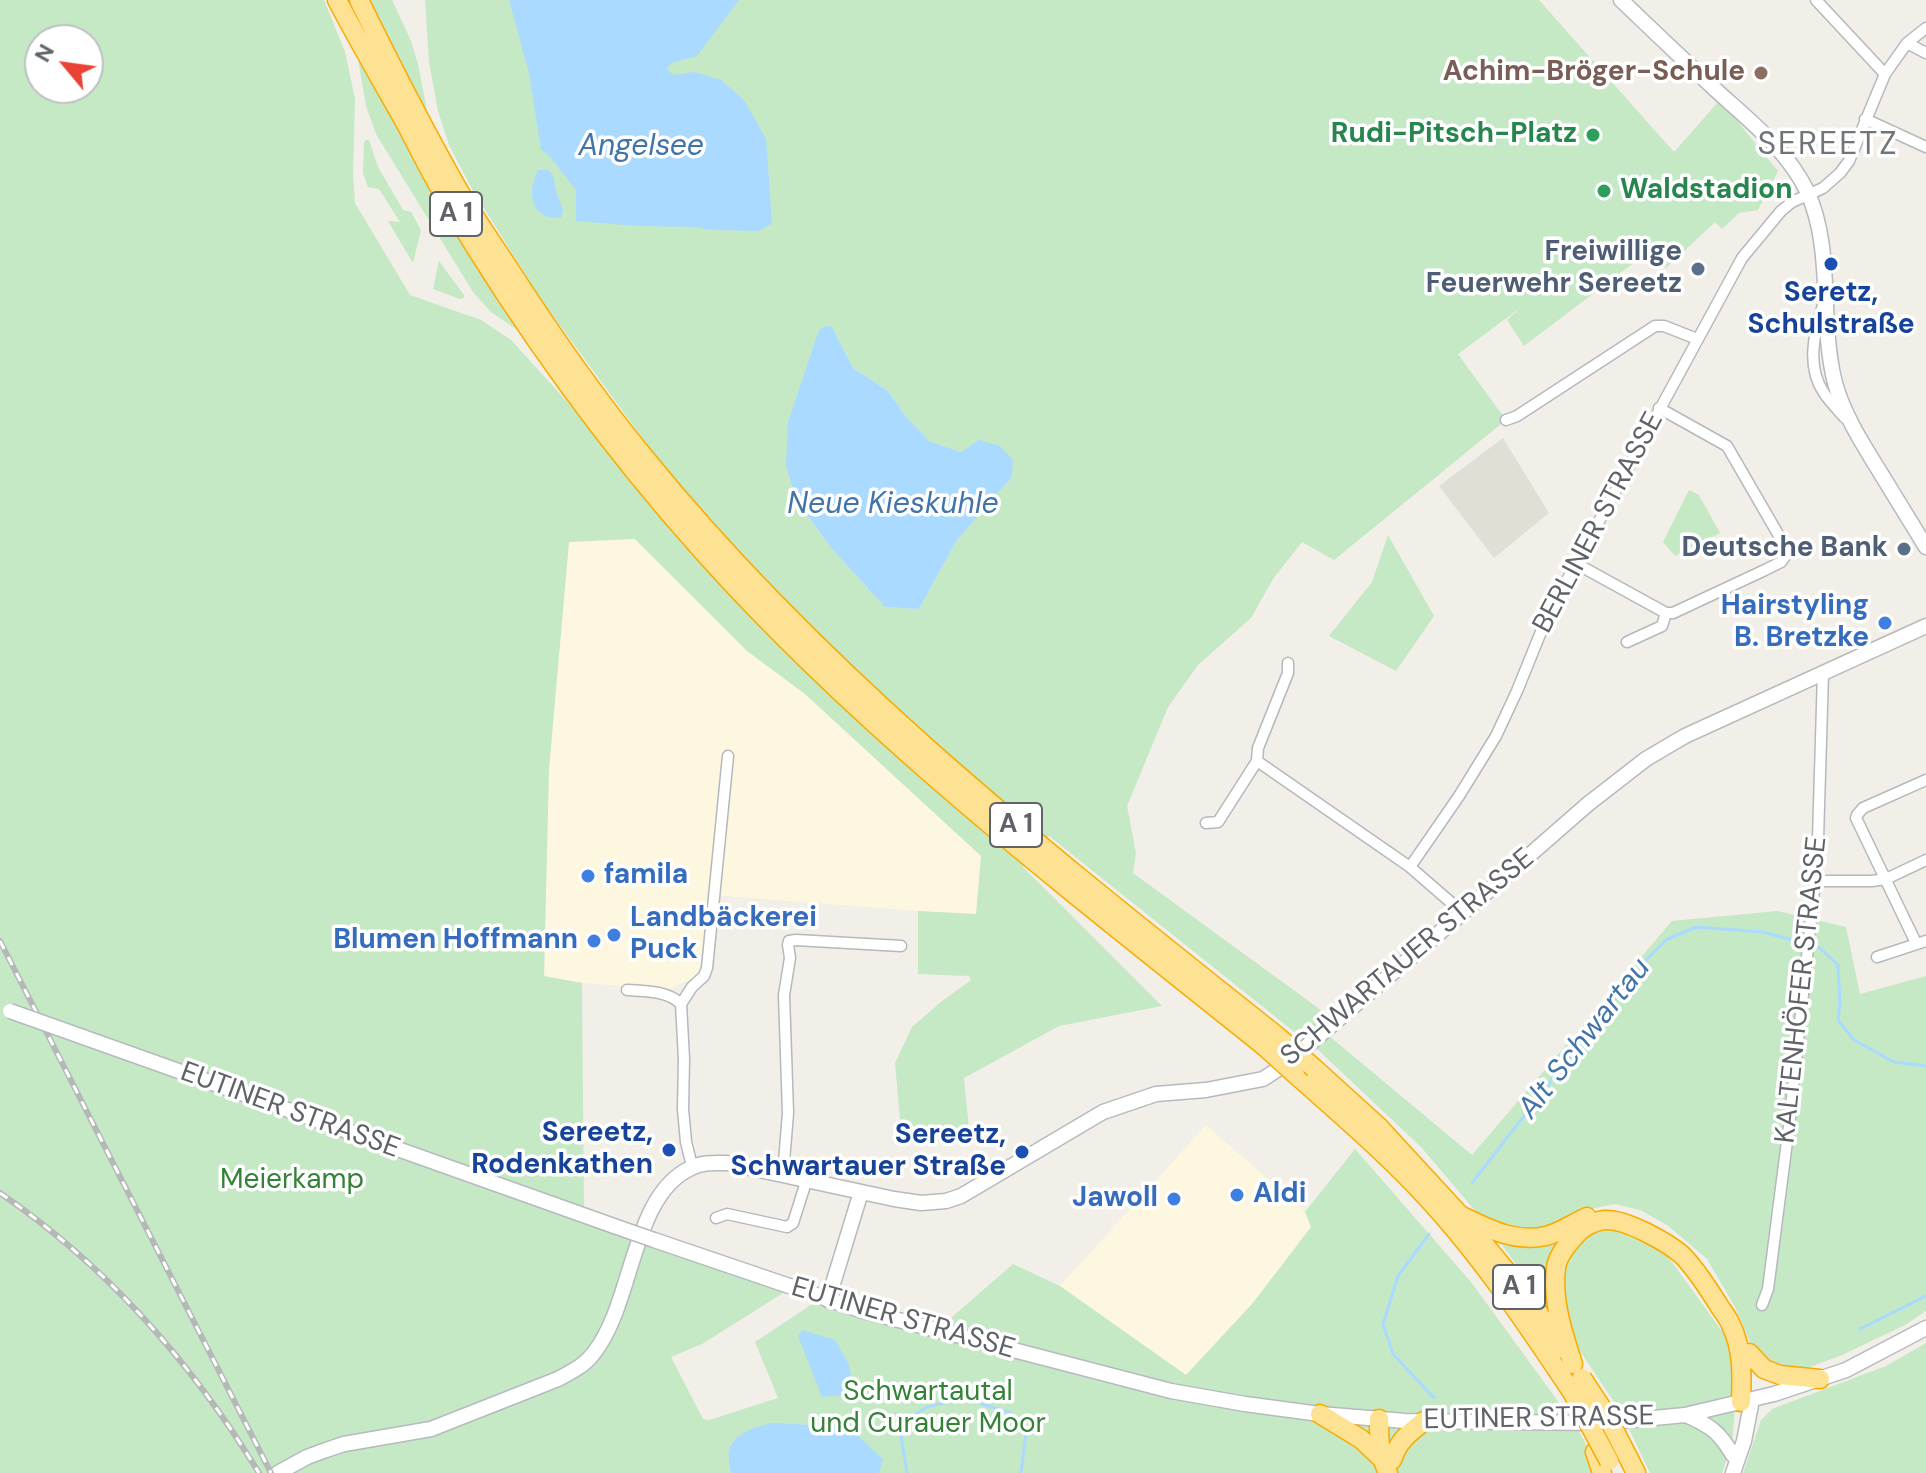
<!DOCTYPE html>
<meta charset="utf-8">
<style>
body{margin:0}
#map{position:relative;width:1926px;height:1473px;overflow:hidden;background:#f1efe8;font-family:"DM Sans",sans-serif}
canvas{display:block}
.north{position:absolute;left:24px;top:24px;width:80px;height:80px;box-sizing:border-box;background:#fff;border:2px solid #bfc1c3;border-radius:50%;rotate:299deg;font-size:22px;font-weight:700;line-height:32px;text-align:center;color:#5f6368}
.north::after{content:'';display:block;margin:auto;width:28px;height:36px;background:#ea4335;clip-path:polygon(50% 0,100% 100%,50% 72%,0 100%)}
</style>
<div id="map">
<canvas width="1926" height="1473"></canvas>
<div class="north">N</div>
</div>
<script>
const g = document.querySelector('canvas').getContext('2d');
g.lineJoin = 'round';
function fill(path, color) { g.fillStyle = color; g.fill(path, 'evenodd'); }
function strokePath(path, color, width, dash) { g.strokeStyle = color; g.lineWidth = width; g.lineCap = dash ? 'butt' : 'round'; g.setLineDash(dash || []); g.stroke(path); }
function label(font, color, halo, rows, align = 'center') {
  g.font = font + ' "DM Sans",sans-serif'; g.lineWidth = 7; g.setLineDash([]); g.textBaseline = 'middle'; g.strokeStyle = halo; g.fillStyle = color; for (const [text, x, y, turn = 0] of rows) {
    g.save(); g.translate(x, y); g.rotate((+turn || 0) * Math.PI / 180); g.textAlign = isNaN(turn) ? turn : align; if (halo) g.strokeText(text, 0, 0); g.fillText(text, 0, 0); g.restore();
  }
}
fill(new Path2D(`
 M634,539l113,112 58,43 176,162 -4,58 -59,-3 -204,-16 -11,79 -34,15 -87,-6 -38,-6 5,-208 20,-228z
 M1206,1125l99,87 7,15 -60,77 -66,71 -126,-89z`), '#fef7e0');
fill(new Path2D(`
 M1503,438l46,75 -55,45 -55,-72z`), '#e1ded6');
fill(new Path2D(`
 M0,0h324l21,52 10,47 -2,75 2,29 55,92 71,25 30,20 70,77 84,100 260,263 20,-29 -74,-65 -91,-89 -87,-90 -151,-206 -70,-112 -23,-44 -11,-34 -9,-49 -4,-62h1114l135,152 46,-52 58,71 -20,39 -19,3 -17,16 -7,-7 -49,46 -15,-2 -8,-10 -119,90 -17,-26 13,-12 -62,46 48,66 -172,140 -32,-18 -29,37 -22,39 -53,47 -30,42 -41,99 9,47 -3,20 196,143 -27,22 -253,-202 -26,31 139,139 -103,20 -95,52 6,62 -68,2 -7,-79 17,-36 29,-25 30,-22 -2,-4 -51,-2v-63l58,3 5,-58 -176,-162 -58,-43 -112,-112 -66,3 -20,227 -5,207 38,7 2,232 207,73 -89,56 -31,13 32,62 6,1 69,-22 -23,-56 68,-45 108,26 13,1 69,-60 47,22 126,89 66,-71 59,-77 -6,-15 50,-63 116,133 105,144 26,47h-1602zM40,40h48v48h-48zM832,327l21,41 35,23 16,23 25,27 32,11 51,25 -55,63 -38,69 -34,-2 -53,-58 -36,-49z
 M366,0h26l19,41 7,23 11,57z
 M358,59l162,273 -29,-20 -18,-20 -97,-158 -10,-28z
 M366,140h3l9,27 25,43 8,2 10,18 -8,33 -25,-42 12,1 -21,-33 -11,-2 -5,-14 1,-30z
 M439,261l25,34v3l-4,1 -27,-10z
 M1689,490l10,5 21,38 -45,23 -12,-14z
 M1388,535l46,81 -38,55 -67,-35 43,-54z
 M1777,911l69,16 14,67 66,-18v335l-21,14 -63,30 -40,15 -19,3 -27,-17 -21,-49 -28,-48 -40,-34 -27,-15 -25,-6 -29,6 4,22 18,-4 56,23 63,87 11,31 -6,75 -10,29h-72l-28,-59 -52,-78 -87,-116 -62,-73 -106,-100 13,-12 144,120 200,-234z
 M1926,1343v130h-183l18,-53 11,-11 114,-43z`), '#c5e8c5');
fill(new Path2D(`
 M509,0h230l-42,56 -26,7 -4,6 6,6 20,-3 28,8 23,20 22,39 6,85 -14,7 -44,-1 -21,-3 -55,-1 -62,-5v-31l-25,-32 -10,-9 -12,-76z
 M538,170h10l5,5 3,16 7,19 -2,8c-31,2 -34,-26 -23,-48z
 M826,326l6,1 21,41 35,23 16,23 25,27 32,11 18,-12 21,6 13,14 -1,17 -55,63 -38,69 -34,-2 -53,-58 -36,-49 -10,-35 2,-43 31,-92z
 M802,1330l33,10 14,25 5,29 -32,3 -24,-61z
 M773,1423l75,4 35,32 -4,14h-148c-1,-6 -3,-14 -2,-21 3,-19 28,-26 44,-29z`), '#aadaff');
strokePath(new Path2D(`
 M1472,1183l170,-219 24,-24 30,-13 67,5 57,16 18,17 2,38 -2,17 16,20 40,22 32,4
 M1429,1234l-31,42 -15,48 10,30 41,44
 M1860,1329l66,-33
 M907,1473l-6,-37 2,-10 5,-7 19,-12 16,-4 25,-3 41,12 10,10 7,12 -5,39`), '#aadaff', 3);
const street = new Path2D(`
 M1816,0l69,74
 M1907,43l19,10
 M1865,119l61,28
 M1823,305c-9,28 -17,62 1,88 6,9 14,17 21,25
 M1506,420l11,-4 138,-90h9l33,13
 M1575,563l91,50h7l92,-43 16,-8 5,-7 -4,-14 -55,-95 -68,-38
 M1627,642l35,-16 4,-13
 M1257,761l153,106 53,46
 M1206,823l12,-1 39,-61 1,-13 30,-75v-10
 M1410,867l49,-71 37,-60 21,-45 30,-74 195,-359 39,-47 11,-9 31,-14 17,-15 9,-12 36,-87 22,-31 19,-15
 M1815,881h57l14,-2 40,-19
 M1916,943l-60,-125 1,-3 6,-7 63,-28
 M1877,957l49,-16
 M627,990c18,1 41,1 54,14
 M692,1166l-6,-24 -3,-33 1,-50 -3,-55 11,-17 12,-11 3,-8 21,-212
 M783,1174l5,-61 -4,-118 6,-37 -2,-13 1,-4 7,-1 105,6
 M716,1218l11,-4 60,13 6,-4 14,-44
 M1762,1305l6,-16 21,-163 26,-245 3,-42 5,-166`);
const secondary = new Path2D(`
 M1621,0c32,31 64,61 97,92 33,30 69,58 89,99 27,58 12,130 28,192 8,29 24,55 40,81 17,28 34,55 51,83
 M83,1037l531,189
 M654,1240l206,70 311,81 74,13 75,10 85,7 197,2 83,-8 89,-21 72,-24 80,-42
 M828,1300l33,-108
 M1686,1415c25,11 33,17 47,40
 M278,1473l29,-16 19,-7 18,-6 87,-15 127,-50c13,-7 26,-13 35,-25 41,-50 38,-159 98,-186 11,-6 24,-5 36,-5l167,36 27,4 25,-2 15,-5 142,-84 53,-18 50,-4 57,-11 23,-15 215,-184 87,-76 58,-45 39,-23 241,-110
 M1733,1473l11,-32 8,-41`);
const highway = new Path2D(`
 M337,0c22,42 46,83 69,124 13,25 26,51 40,75 74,125 162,247 259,355 166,185 366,337 559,492
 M359,0c32,65 65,130 101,193 14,24 30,47 46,71 43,67 89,133 139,194 181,223 409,400 632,578
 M1314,1068l65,59 81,88 67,81 36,53
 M1295,1074c46,41 93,81 134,126 54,59 99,126 143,192
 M1460,1215c27,13 54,28 86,21 13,-3 28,-13 41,-19
 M1749,1353l15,16 16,6 40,4
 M1573,1364c-10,-31 -21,-63 -17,-96 1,-11 10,-22 18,-31 7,-9 19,-16 31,-17 21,-1 62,22 77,35 15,15 25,32 36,49 4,7 10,13 13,21 12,24 11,51 10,77
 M1320,1414l41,25 20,19
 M1379,1419c0,20 0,35 9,54
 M1595,1452l7,21
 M1627,1455l9,18
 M1392,1460c7,-20 16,-26 32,-39`);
strokePath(street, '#b5b8bc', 13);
strokePath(secondary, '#b6babf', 17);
strokePath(highway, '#f9ab00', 21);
strokePath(street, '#fff', 10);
strokePath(secondary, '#fff', 14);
strokePath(highway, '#fde293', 18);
const rail = new Path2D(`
 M0,941l271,532
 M0,1193c107,73 192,170 259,280`);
strokePath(rail, '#b6b7b8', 6);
strokePath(rail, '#fff', 3, [9]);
const secondaryBridge = new Path2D(`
 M10,1011l73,26
 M614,1226l40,14`);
const highwayBridge = new Path2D(`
 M1277,1036l37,32
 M1264,1046l31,28
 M1582,1378l25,38 20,39
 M1572,1392l37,69`);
strokePath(secondaryBridge, '#b6babf', 17, []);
strokePath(highwayBridge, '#f9ab00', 21, []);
strokePath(secondaryBridge, '#fff', 14);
strokePath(highwayBridge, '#fde293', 18);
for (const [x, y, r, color] of [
 [1761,73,8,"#8d6e63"],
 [1593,135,8,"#2e9e5b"],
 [1604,191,8,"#2e9e5b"],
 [1831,264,8,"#1a4fb4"],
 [1698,269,8,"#5c6f8a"],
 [1904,549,8,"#5c6f8a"],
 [1885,623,8,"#3f7fe0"],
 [588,876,8,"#3f7fe0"],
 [614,935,8,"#3f7fe0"],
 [594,941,8,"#3f7fe0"],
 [669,1150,8,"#1a4fb4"],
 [1022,1152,8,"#1a4fb4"],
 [1237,1195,8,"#3f7fe0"],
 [1174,1199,8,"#3f7fe0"]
]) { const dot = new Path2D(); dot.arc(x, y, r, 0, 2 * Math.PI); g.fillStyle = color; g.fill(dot); strokePath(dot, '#fff', 3); }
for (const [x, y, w] of [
 [456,214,52],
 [1016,825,52],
 [1519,1287,52]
]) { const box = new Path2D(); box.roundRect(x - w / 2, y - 22, w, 44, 6); g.fillStyle = '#fff'; g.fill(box); strokePath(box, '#5f6368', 2); }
label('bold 26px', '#5f6368', null, [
 ["A 1",456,214],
 ["A 1",1016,825],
 ["A 1",1519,1287]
]);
label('bold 28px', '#785e54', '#fff', [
 ["Achim-Bröger-Schule",1745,73]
], 'right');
label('bold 28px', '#27864d', '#fff', [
 ["Rudi-Pitsch-Platz",1577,135],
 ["Waldstadion",1620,191,"left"]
], 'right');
label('bold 28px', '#4e5e75', '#fff', [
 ["Freiwillige",1682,253],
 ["Feuerwehr Sereetz",1682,285],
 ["Deutsche Bank",1888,549]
], 'right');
label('bold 28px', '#164399', '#fff', [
 ["Seretz,",1831,294,"center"],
 ["Schulstraße",1831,326,"center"],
 ["Sereetz,",653,1134],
 ["Rodenkathen",653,1166],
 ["Sereetz,",1006,1136],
 ["Schwartauer Straße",1006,1168]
], 'right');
label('28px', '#5f6368', '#fff', [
 ["BERLINER STRASSE",1599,523,-62],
 ["SCHWARTAUER STRASSE",1408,958,-40],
 ["KALTENHÖFER STRASSE",1802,990,-84],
 ["EUTINER STRASSE",290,1111,20],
 ["EUTINER STRASSE",903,1319,16],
 ["EUTINER STRASSE",1539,1419,-1]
]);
label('bold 28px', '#366cbe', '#fff', [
 ["Hairstyling",1869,607],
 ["B. Bretzke",1869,639],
 ["famila",604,876,"left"],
 ["Landbäckerei",630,919,"left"],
 ["Puck",630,951,"left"],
 ["Blumen Hoffmann",578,941],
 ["Aldi",1253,1195,"left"],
 ["Jawoll",1158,1199]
], 'right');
label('28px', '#348238', '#fff', [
 ["Meierkamp",292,1181],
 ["Schwartautal",928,1393],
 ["und Curauer Moor",928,1425]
]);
label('italic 30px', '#4174aa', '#fff', [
 ["Angelsee",641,147],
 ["Neue Kieskuhle",893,505],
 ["Alt Schwartau",1585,1039,-52]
]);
g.letterSpacing = '2px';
label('32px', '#70757a', '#fff', [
 ["SEREETZ",1828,146]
]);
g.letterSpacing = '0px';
</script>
